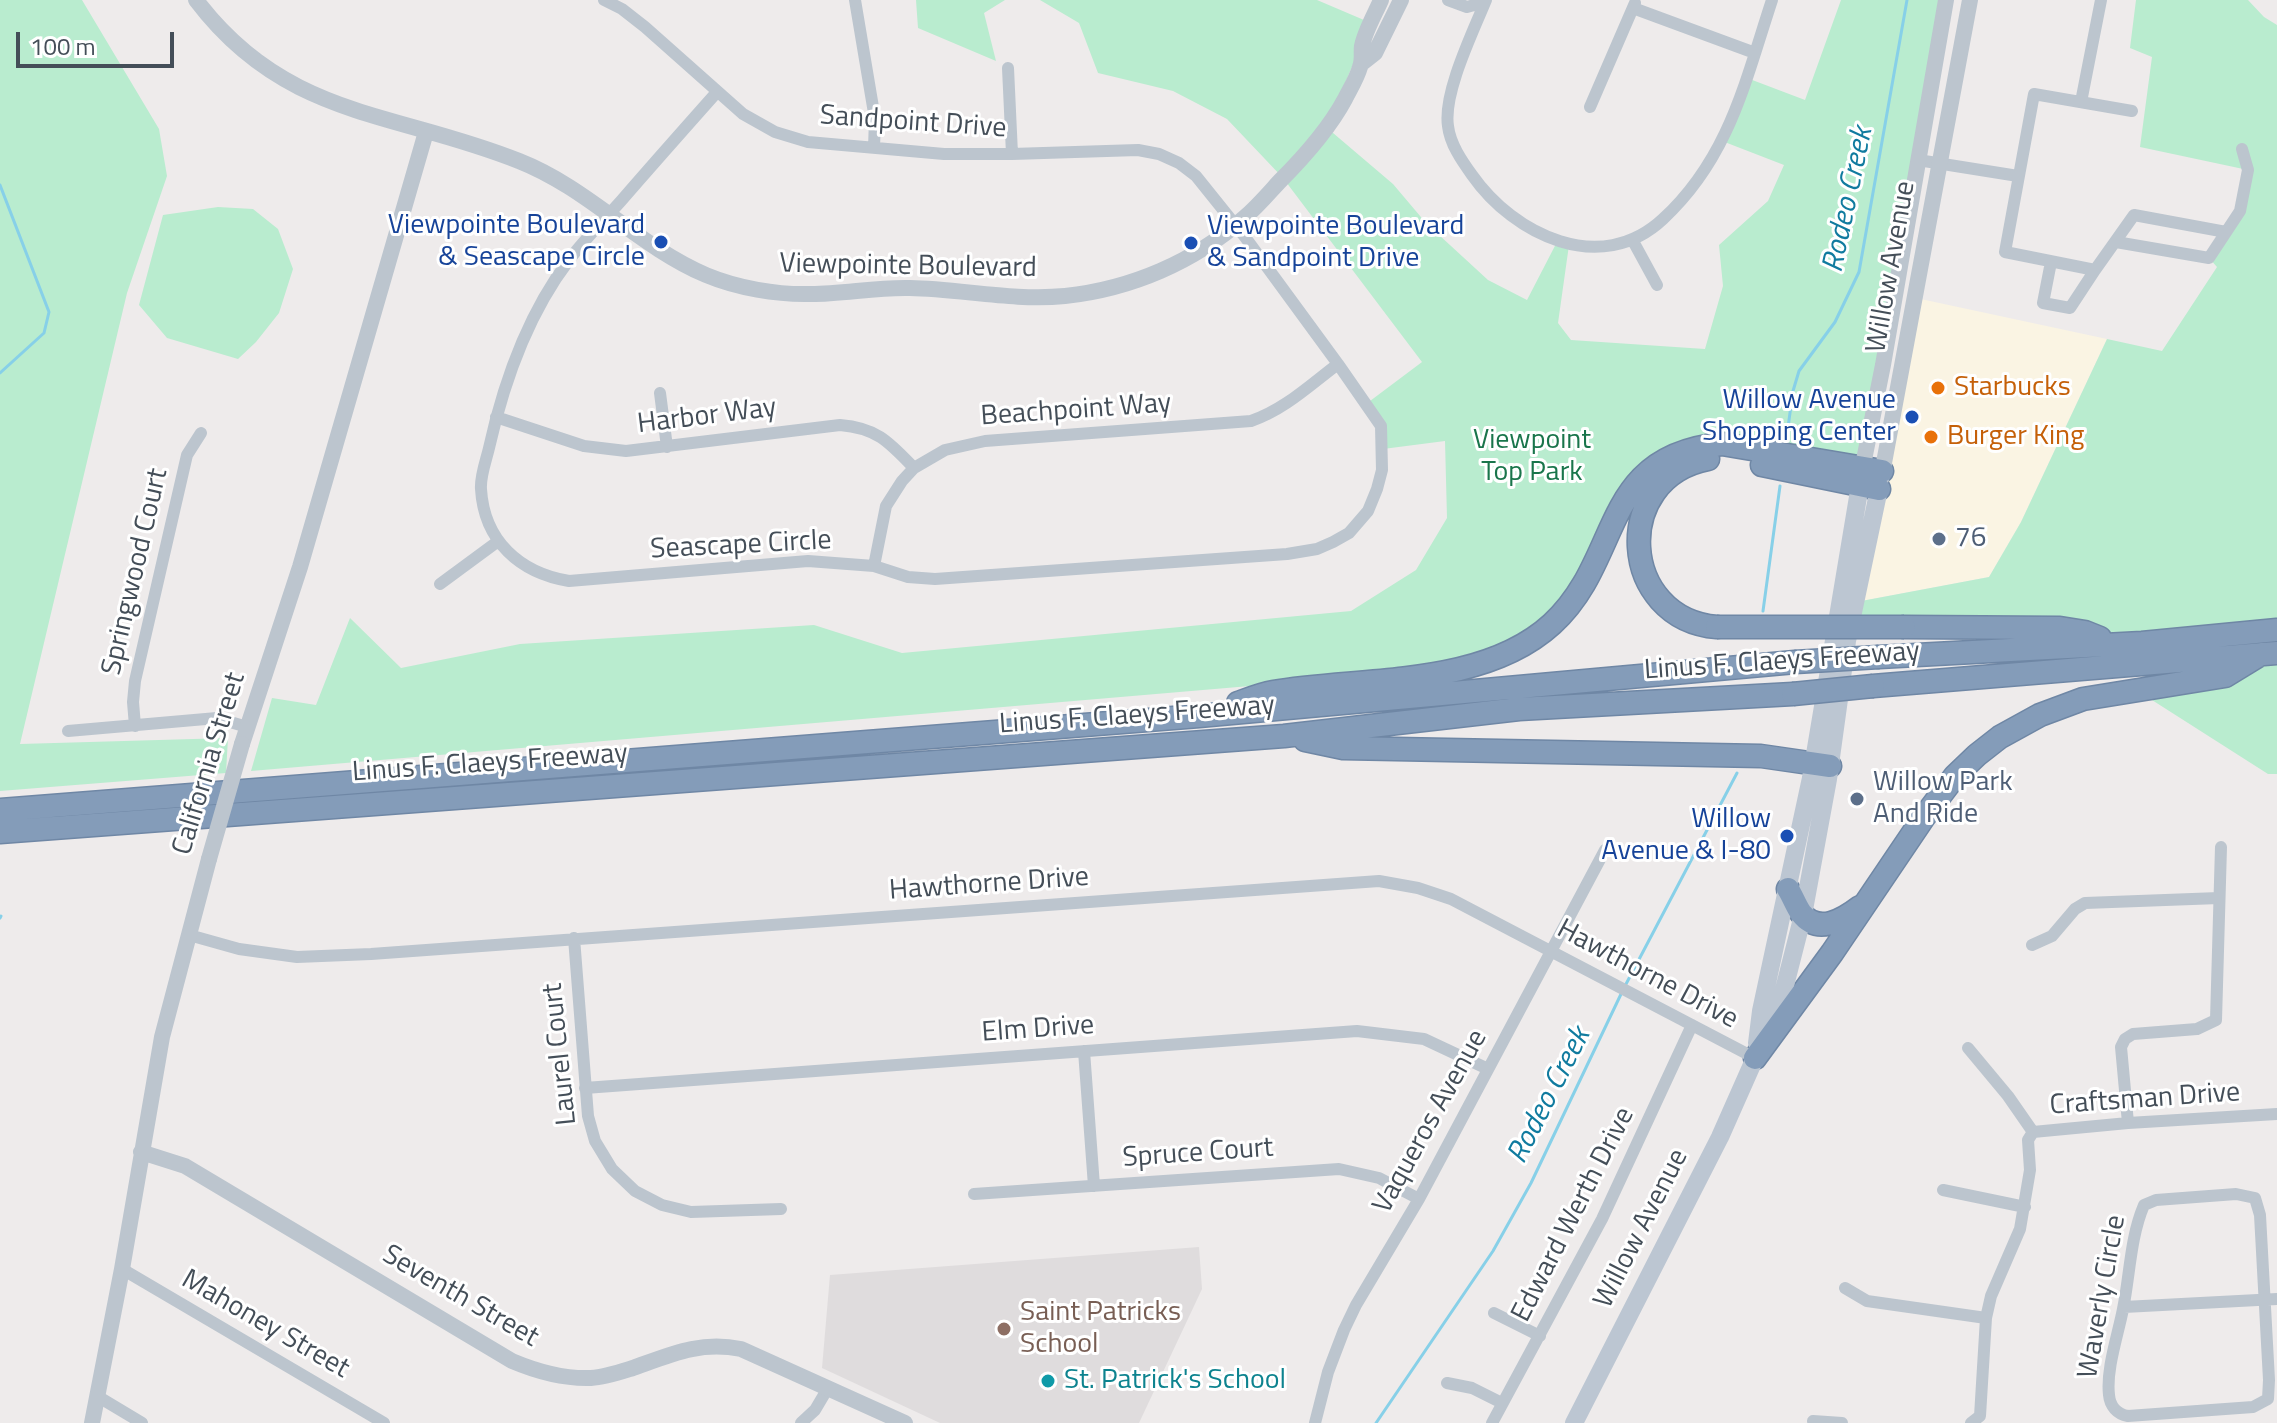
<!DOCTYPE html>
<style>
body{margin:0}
#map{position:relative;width:2277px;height:1423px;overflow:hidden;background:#eeebeb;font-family:"Titillium Web",sans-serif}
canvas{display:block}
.scale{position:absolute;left:16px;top:32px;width:158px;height:36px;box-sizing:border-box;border:4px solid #444e58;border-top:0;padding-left:10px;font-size:24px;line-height:28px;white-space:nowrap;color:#444e58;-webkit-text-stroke:6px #fff;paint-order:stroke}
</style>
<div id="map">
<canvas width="2277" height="1423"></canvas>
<div class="scale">100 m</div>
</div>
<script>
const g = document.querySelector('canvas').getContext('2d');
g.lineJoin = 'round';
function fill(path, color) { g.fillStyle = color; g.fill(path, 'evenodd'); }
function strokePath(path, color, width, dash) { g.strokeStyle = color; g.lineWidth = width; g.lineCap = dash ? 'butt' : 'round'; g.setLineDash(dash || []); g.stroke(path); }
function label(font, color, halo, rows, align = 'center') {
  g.font = font + ' "Titillium Web",sans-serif'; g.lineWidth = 6; g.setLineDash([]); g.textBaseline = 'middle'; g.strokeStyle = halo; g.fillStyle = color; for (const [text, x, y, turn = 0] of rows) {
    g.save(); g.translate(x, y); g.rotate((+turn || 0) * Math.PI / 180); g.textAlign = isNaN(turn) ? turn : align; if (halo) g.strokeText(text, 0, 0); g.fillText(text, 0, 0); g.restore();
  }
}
fill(new Path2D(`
 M1916,298l191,41 -86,183 -32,55 -133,25z`), '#faf4e3');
fill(new Path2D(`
 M1199,1247l3,42 -63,134h-199l-118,-55 8,-93z`), '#dfdcdd');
fill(new Path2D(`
 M0,0h82l77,129 8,47 -40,117 -107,451 208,-6 -2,35 -226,18z
 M916,0h89l-21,13 12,48 -78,-33z
 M1040,0h277l54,23 -45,104 67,57 33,39 62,57 39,20 31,-60 11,5 -11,78 13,17 134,9 18,-63 -4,-41 49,-44 16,-36 -62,-24 25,-63 58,22 36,-100h105l-84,467 -130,-21 -75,19 -105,159 -91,38 -164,20 -1046,89 21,-73 44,7 34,-87 51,50 119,-24 294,-19 88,28 449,-42 65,-41 31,-52 -2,-77 -62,8 -2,-23 -15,-22 56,-42 -139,-184 -56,-59 -54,-28 -75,-18 -19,-50z
 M2136,0h112l16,17 13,8v605l-135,13 -292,-15 6,-26 133,-25 32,-55 86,-183 55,12 55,-84 -8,-9 31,-47 8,-41 -108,-23 12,-90 -22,-9z
 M218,207l35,2 25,20 15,40 -14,44 -23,29 -18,17 -71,-21 -28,-33 24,-90z
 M2277,651v123h-9l-138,-88z`), '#b9eccf');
strokePath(new Path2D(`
 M0,185l49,127 -5,21 -44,40
 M1786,442l7,-51 6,-20 36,-49 24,-50 48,-272
 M1763,611l17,-125
 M0,918l1,-2
 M1625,986l112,-213
 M1376,1423l117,-172 38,-68 91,-191`), '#87d0e8', 3);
const motorway = new Path2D(`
 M1708,459c-98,19 -89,160 9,168
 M1762,465l117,24
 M1904,627l156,1 25,4 15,6
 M1879,657l263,-14 135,-13
 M1873,686l404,-33
 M1238,703c11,-4 23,-9 35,-11 89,-15 209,-4 279,-68 72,-66 46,-168 170,-180l160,27
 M1305,740l38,8 418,8 69,10
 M0,810l1199,-94 596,-54
 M0,832l1284,-96 235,-27 274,-15
 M1788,889c5,8 8,17 13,24 17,22 42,7 59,-6
 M1755,1058l77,-105 92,-136 31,-41 22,-21 23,-18 40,-22 43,-16 142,-23 36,-22`);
strokePath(motorway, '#6f87a5', 25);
strokePath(new Path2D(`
 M604,0l18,9 23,18 98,87 32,18 33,10 136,12h68l126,-4 21,4 20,9 17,13 49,61 93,127 43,62 1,44 -5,19 -9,22 -19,22 -16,9 -16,7 -30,5 -352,25 -27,-2 -34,-11 -66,-5 -239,20c-49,-8 -85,-40 -88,-92 -1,-13 5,-28 8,-41 15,-67 38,-133 80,-188 16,-21 35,-40 52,-59 32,-37 64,-73 96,-109
 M855,0l20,119 -1,29
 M1448,0l19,7 18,-5 -2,-2
 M1486,0c-13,32 -43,93 -38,126 2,18 14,35 24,49 42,60 129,102 191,44 66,-61 82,-137 109,-219
 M1633,8l122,45
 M1008,68l4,86
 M2081,102l20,-102
 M1590,107l45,-104
 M2132,111l-98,-17 -29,158 90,18 39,-55 92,17
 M1918,160l100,16
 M1633,241l24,44
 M2116,242l93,16 31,-47 8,-41 -6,-21
 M2051,262l-8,41 27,5 25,-38
 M660,393l7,54
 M496,417l88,29 42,5 214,-26c37,3 49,17 74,43
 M874,566l12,-60 16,-25 12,-13 31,-18 40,-9 266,-20c33,-11 59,-36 87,-57
 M440,584l57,-42
 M135,726l-2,-24 2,-21 52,-226 14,-22
 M68,731l149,-13 30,9
 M189,935l50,14 58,8 74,-3 1008,-73 39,7 33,11 304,159
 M574,938l14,178 7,25 17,28 23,22 27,14 29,7 90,-3
 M2032,945l20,-9 23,-27 10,-6 134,-5
 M1968,1048l40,48 25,36
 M1084,1051l10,135
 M585,1088l772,-57 67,8 64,30
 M2128,1123l-7,-76 4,-8 8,-5 64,-5 19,-9 5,-173
 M1943,1190l82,17
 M974,1194l365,-25 40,9 40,21
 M2236,1194l19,4 5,17 9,165 -1,19 -15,8 -125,9c-11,-2 -18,-10 -19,-21 -3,-26 9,-60 14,-86 7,-34 7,-71 21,-104l12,-5z
 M122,1269l262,154
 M1845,1288l22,13 119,17
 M2124,1307l153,-8
 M1494,1313l46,23
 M1447,1383l25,5 30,15
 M97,1396l45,27
 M1813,1421l29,2
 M801,1423l14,-13 13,-22
 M1315,1423l13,-51 16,-42 12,-25 63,-106 186,-349
 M1492,1423l110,-204 90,-194
 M1971,1423l9,-7 6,-98 5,-22 29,-67 10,-59 -2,-30 5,-8 95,-9 149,-9`), '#bcc5ce', 12);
strokePath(new Path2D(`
 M196,0c90,119 199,111 323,161 69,27 119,85 187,114 31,13 71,20 105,19 33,0 65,-7 99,-6 52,1 103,13 155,8 66,-7 129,-34 179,-78 13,-11 24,-24 35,-36 24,-24 50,-53 66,-83 5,-10 12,-21 15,-32 3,-7 1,-14 2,-21 3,-15 13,-32 19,-46
 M1361,64l14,-11 26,-53
 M1861,475l22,-110 63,-365
 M1881,479l89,-479
 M242,744l58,-177 126,-435
 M141,1152l44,14 327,195c26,11 51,18 79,17 14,-1 29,-6 42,-10 39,-14 67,-27 108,-19l164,74
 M92,1423l30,-154 40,-232 47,-178`), '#bcc5ce', 16);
strokePath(new Path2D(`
 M1757,1043l4,-32 50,-233 49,-293
 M1574,1423l146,-286 35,-79 23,-45 25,-98 25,-136 19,-138 32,-152`), '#bcc6d2', 18);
strokePath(motorway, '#849cb9', 22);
const motorwayBridge = new Path2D(`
 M1717,627h187
 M1795,662l84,-5
 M1793,694l80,-8`);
strokePath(motorwayBridge, '#6f87a5', 25, []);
strokePath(new Path2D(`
 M209,859l33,-115`), '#bcc5ce', 16);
strokePath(motorwayBridge, '#849cb9', 22);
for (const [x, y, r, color] of [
 [661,242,8,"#1a4fb4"],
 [1191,243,8,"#1a4fb4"],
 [1938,388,8,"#e8710a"],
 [1912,417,8,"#1a4fb4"],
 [1931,437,8,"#e8710a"],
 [1939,539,8,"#5c6f8a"],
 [1857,799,8,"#5c6f8a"],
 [1787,836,8,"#1a4fb4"],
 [1004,1329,8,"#8d6e63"],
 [1048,1381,8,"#0f9aa8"]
]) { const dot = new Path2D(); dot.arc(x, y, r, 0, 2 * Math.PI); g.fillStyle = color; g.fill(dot); strokePath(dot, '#fff', 3); }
label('28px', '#444e58', '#fff', [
 ["Sandpoint Drive",913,123,4],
 ["Viewpointe Boulevard",908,267,1],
 ["Willow Avenue",1892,267,-80],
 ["Beachpoint Way",1076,411,-4],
 ["Harbor Way",707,417,-7],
 ["Seascape Circle",741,546,-3],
 ["Springwood Court",136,572,-77],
 ["Linus F. Claeys Freeway",1782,662,-4],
 ["Linus F. Claeys Freeway",1137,716,-4],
 ["California Street",210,764,-73],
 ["Linus F. Claeys Freeway",490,764,-4],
 ["Hawthorne Drive",989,885,-4],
 ["Hawthorne Drive",1647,975,28],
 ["Elm Drive",1038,1030,-4],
 ["Laurel Court",561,1054,-96],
 ["Craftsman Drive",2145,1100,-4],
 ["Vaqueros Avenue",1431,1122,-61],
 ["Spruce Court",1198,1154,-4],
 ["Edward Werth Drive",1574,1215,-63],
 ["Willow Avenue",1642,1229,-63],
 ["Seventh Street",460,1297,30],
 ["Waverly Circle",2103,1297,-80],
 ["Mahoney Street",265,1325,30]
]);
label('28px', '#164399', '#fff', [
 ["Viewpointe Boulevard",645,226],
 ["& Seascape Circle",645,258],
 ["Viewpointe Boulevard",1207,227,"left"],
 ["& Sandpoint Drive",1207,259,"left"],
 ["Willow Avenue",1896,401],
 ["Shopping Center",1896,433],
 ["Willow",1771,820],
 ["Avenue & I-80",1771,852]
], 'right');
label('28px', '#c56008', '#fff', [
 ["Starbucks",1954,388],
 ["Burger King",1947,437]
], 'left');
label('28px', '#19754b', '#fff', [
 ["Viewpoint",1532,441],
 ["Top Park",1532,473]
]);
label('28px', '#4e5e75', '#fff', [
 ["76",1955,539],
 ["Willow Park",1873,783],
 ["And Ride",1873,815]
], 'left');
label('28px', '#785e54', '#fff', [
 ["Saint Patricks",1020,1313],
 ["School",1020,1345]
], 'left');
label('28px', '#0d838f', '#fff', [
 ["St. Patrick's School",1064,1381]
], 'left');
label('italic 30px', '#107b9f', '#fff', [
 ["Rodeo Creek",1849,200,-78],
 ["Rodeo Creek",1550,1096,-63]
]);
</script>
